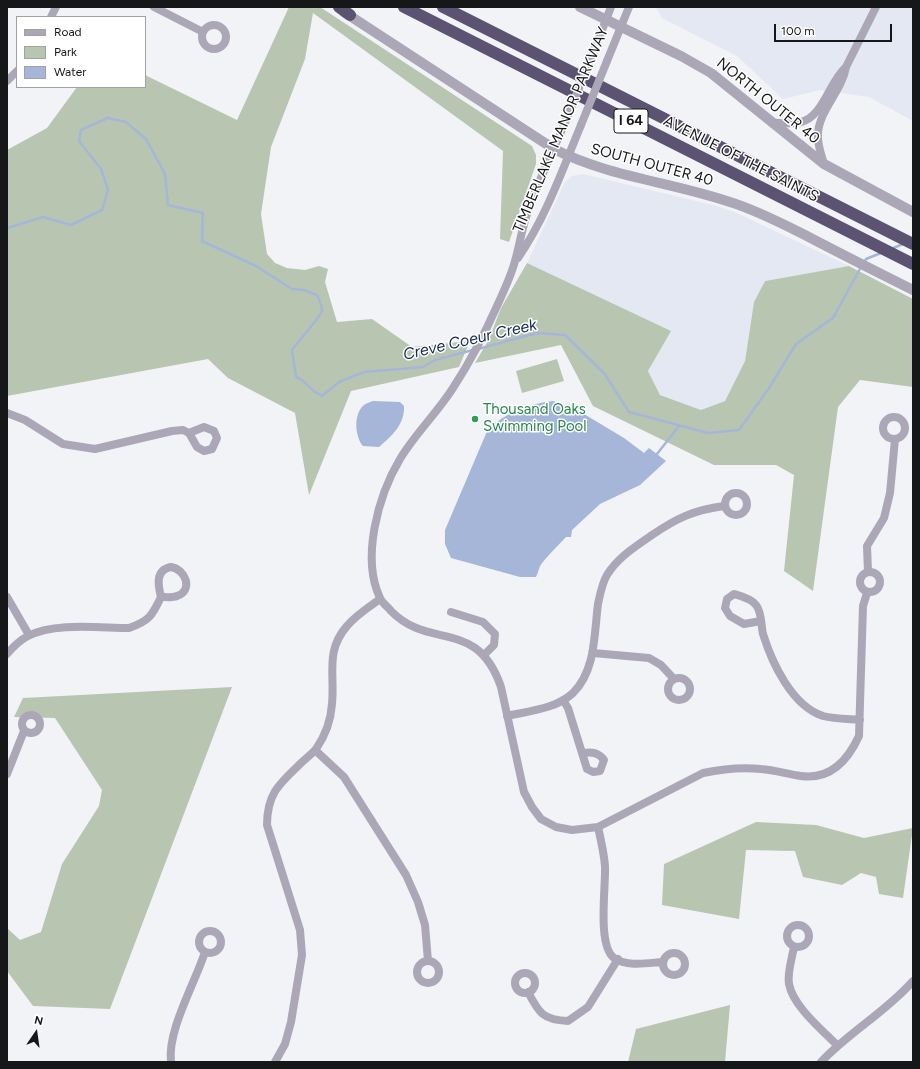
<!DOCTYPE html>
<style>
body{margin:0}
#map{position:relative;width:920px;height:1069px;overflow:hidden;background:#f1f3f6;font-family:Figtree,sans-serif}
canvas{display:block}
.frame{position:absolute;inset:0;border:8px solid #161718;pointer-events:none}
.legend{position:absolute;left:16px;top:16px;width:130px;height:72px;box-sizing:border-box;background:#fff;border:1px solid #a2a2a3;margin:0;padding:5px 7px;list-style:none;font-size:12px;color:#161718}
.legend li{display:flex;align-items:center;gap:8px;height:20px}
.legend b{width:20px;border:1px solid #a2a2a3}
.north{position:absolute;left:16px;top:1013px;width:40px;height:40px;-webkit-text-stroke:3px #fff;paint-order:stroke;rotate:13deg;font-size:11px;font-weight:700;line-height:16px;text-align:center;color:#161718}
.north::after{content:'';display:block;margin:auto;width:14px;height:18px;background:#161718;clip-path:polygon(50% 0,100% 100%,50% 72%,0 100%)}
.scale{position:absolute;left:774px;top:24px;width:118px;height:18px;box-sizing:border-box;border:2px solid #161718;border-top:0;padding-left:5px;font-size:12px;line-height:14px;white-space:nowrap;color:#161718;-webkit-text-stroke:3px #fff;paint-order:stroke}
</style>
<div id="map">
<canvas width="920" height="1069"></canvas>
<div class="frame"></div>
<ul class="legend">
<li><b style="height:5px;background:#aba7b7"></b>Road</li>
<li><b style="height:11px;background:#b8c6b1"></b>Park</li>
<li><b style="height:11px;background:#a5b6d8"></b>Water</li>
</ul>
<div class="north">N</div>
<div class="scale">100 m</div>
</div>
<script>
const g = document.querySelector('canvas').getContext('2d');
g.lineJoin = 'round';
function fill(path, color) { g.fillStyle = color; g.fill(path, 'evenodd'); }
function strokePath(path, color, width, dash) { g.strokeStyle = color; g.lineWidth = width; g.lineCap = dash ? 'butt' : 'round'; g.setLineDash(dash || []); g.stroke(path); }
function label(font, color, halo, rows, align = 'center') {
  g.font = font + ' Figtree,sans-serif'; g.lineWidth = 3; g.setLineDash([]); g.textBaseline = 'middle'; g.strokeStyle = halo; g.fillStyle = color; for (const [text, x, y, turn = 0] of rows) {
    g.save(); g.translate(x, y); g.rotate((+turn || 0) * Math.PI / 180); g.textAlign = isNaN(turn) ? turn : align; if (halo) g.strokeText(text, 0, 0); g.fillText(text, 0, 0); g.restore();
  }
}
fill(new Path2D(`
 M656,7h257v114l-44,-24 -49,-7 -37,9 -46,-43 -75,-38z
 M583,174l134,32 22,8 110,52 -84,15 -11,21 -9,59 -20,40 -24,9 -41,-15 -12,-24 22,-40 -143,-68 38,-81 7,-6z`), '#e3e8f3');
fill(new Path2D(`
 M289,7h31l212,139 4,9v9l-27,78 -9,-3 3,-88 -190,-138 -8,46 -34,88 -10,67 6,40 8,9 12,5 18,2 14,-4 9,3 -3,13 12,40 35,-3 40,28 58,-6 -11,26 -108,24 -42,104 -14,-82 -67,-35 -20,-19 -201,37v-246l40,-22 30,-41h68v-12l92,45z
 M527,263l144,68 -23,40 12,24 41,15 24,-9 20,-40 9,-59 11,-21 84,-15 64,33v88l-53,-7 -22,27 -25,184 -29,-20 10,-96 -18,-10h-62l-121,-59 -32,-61 -86,18 14,-24 12,-31z
 M557,359l7,22 -42,12 -6,-22z
 M232,687l-122,322 -77,-3 -26,-35v-43l13,12 21,-8 21,-68 37,-58 3,-16 -47,-72 -41,-1 9,-19z
 M756,822l60,3 48,13 49,-10 -10,70 -24,-4 -3,-17 -15,-4 -19,12 -39,-8 -8,-26 -49,-1 -7,69 -77,-14 2,-41z
 M730,1005l-5,57h-97l8,-33z`), '#b8c6b1');
fill(new Path2D(`
 M373,401l27,1 4,4c1,18 -12,30 -25,41l-16,-1c-8,-9 -10,-32 1,-41 2,-2 7,-3 9,-4z
 M553,401l21,7 50,30 20,15 5,-5 17,13 -26,24 -40,19 -28,26 -1,7h-5c-8,9 -17,17 -24,26 -3,4 -4,10 -6,14h-16l-69,-19 -6,-14v-14l43,-101c19,-17 40,-25 65,-28z`), '#a5b6d8');
strokePath(new Path2D(`
 M7,228l36,-11 28,8 31,-15 6,-20 -7,-21 -22,-28 2,-11 27,-12 18,4 20,17 19,35 3,31 35,8 -1,28 54,25 36,23 12,1 13,5c2,4 5,11 5,15 0,6 -25,32 -30,40l4,27c14,6 12,13 26,19l17,-14 25,-10 59,-5 12,-7 38,-10
 M891,249l12,-5
 M864,263l2,-4 15,-6
 M478,349l59,-16 28,2 39,38 25,39 79,21 31,-3 30,-42 27,-44 37,-26 28,-51
 M657,454l22,-28`), '#a5b6d8', 2.5);
strokePath(new Path2D(`
 M154,7l49,25
 M51,17l5,-10
 M202 37a12 12 0 1 1 24 0a12 12 0 1 1-24 0Z
 M593,53l18,-46
 M607,61l22,-54
 M7,81l10,-10
 M567,118c-13,31 -28,61 -39,93 -6,16 -8,33 -13,50 -4,15 -11,30 -18,45 -12,27 -27,56 -44,82 -16,25 -38,46 -53,71 -22,37 -39,99 -20,139 2,5 8,9 11,13 39,40 86,6 110,76l23,105 8,15 9,12 15,8 16,3 26,-3 105,-54c19,-4 38,-6 58,-4 14,1 26,5 40,7 29,4 47,-16 58,-40l4,-130 4,-13
 M772,123c9,0 19,1 29,-1 22,-5 28,-40 45,-55
 M824,164c-3,-10 -7,-20 -6,-31 2,-24 24,-42 28,-66l30,-60
 M518,258c28,-41 44,-87 63,-133
 M7,413l18,7 38,24 32,5 77,-18 11,-1 6,3
 M883 428a11 11 0 1 1 22 0a11 11 0 1 1-22 0Z
 M204,427l10,4 3,7 -5,11 -8,2 -7,-4 -8,-14z
 M725 504a11 11 0 1 1 22 0a11 11 0 1 1-22 0Z
 M171,567c14,2 23,23 6,29 -5,2 -11,1 -16,1 -3,-12 -6,-27 10,-30z
 M860 582a10 10 0 1 1 20 0a10 10 0 1 1-20 0Z
 M868,572l-1,-26 17,-28 6,-25 5,-54
 M7,597l22,38
 M451,612l32,10 12,12 -1,11 -10,10
 M761,621l-17,3 -14,-8 -5,-8 2,-9 7,-5c7,2 18,5 22,11 6,7 5,21 7,29 9,29 29,72 60,82 11,3 25,3 37,4
 M593,653l56,5 12,7 13,14
 M7,654c6,-7 13,-14 21,-18 27,-14 72,-8 101,-8 20,-7 23,-12 32,-31
 M668 689a11 11 0 1 1 22 0a11 11 0 1 1-22 0Z
 M563,700l5,8 19,61 6,3 7,-1 4,-11c-6,-8 -12,-8 -21,-7
 M22 724a9 9 0 1 1 18 0a9 9 0 1 1-18 0Z
 M507,716c22,-5 49,-7 66,-23 23,-23 21,-59 25,-89 2,-9 4,-21 9,-29 11,-18 28,-28 45,-40 25,-17 42,-25 72,-29
 M315,750l29,27 62,98 12,27 7,23 3,36
 M7,774l17,-43
 M598,827c3,13 6,26 7,39 1,21 -8,79 9,92 13,9 34,5 48,4
 M787 936a11 11 0 1 1 22 0a11 11 0 1 1-22 0Z
 M199 942a11 11 0 1 1 22 0a11 11 0 1 1-22 0Z
 M794,947c-2,11 -7,26 -5,37 4,22 33,46 48,61
 M663 964a11 11 0 1 1 22 0a11 11 0 1 1-22 0Z
 M417 972a11 11 0 1 1 22 0a11 11 0 1 1-22 0Z
 M515 983a10 10 0 1 1 20 0a10 10 0 1 1-20 0Z
 M528,992c11,21 15,28 40,29l20,-14 30,-48
 M171,1062c-4,-31 24,-79 34,-110
 M275,1062l10,-18 6,-22 11,-67 -2,-25 -33,-105c0,-31 12,-41 33,-61 5,-5 12,-10 16,-15 9,-13 15,-30 16,-45 3,-30 -7,-53 15,-78 9,-11 22,-19 33,-27
 M821,1062c28,-30 65,-50 92,-81`), '#aba7b7', 8);
strokePath(new Path2D(`
 M580,7l101,49 30,17 113,91 89,48
 M344,12l210,137c55,28 118,33 176,53 26,8 51,21 75,33 36,19 72,37 108,55`), '#aba7b7', 10);
strokePath(new Path2D(`
 M339,7l11,8
 M404,7l509,257
 M443,7l470,237`), '#5c5272', 12);
strokePath(new Path2D(`
 M567,118l26,-65
 M581,125l26,-64`), '#aba7b7', 8);
for (const [x, y, r, color] of [
 [475,419,4,"#2e9e5b"]
]) { const dot = new Path2D(); dot.arc(x, y, r, 0, 2 * Math.PI); g.fillStyle = color; g.fill(dot); strokePath(dot, '#fff', 1.5); }
for (const [x, y, w] of [
 [631,121,34]
]) { const box = new Path2D(); box.roundRect(x - w / 2, y - 12, w, 24, 3); g.fillStyle = '#fff'; g.fill(box); strokePath(box, '#161718', 1); }
label('bold 14px', '#161718', null, [
 ["I 64",631,121]
]);
label('15px', '#161718', '#fff', [
 ["NORTH OUTER 40",768,101,39],
 ["TIMBERLAKE MANOR PARKWAY",561,130,-67],
 ["AVENUE OF THE SAINTS",741,159,27],
 ["SOUTH OUTER 40",652,165,15]
]);
label('15px', '#27864d', '#fff', [
 ["Thousand Oaks",483,410],
 ["Swimming Pool",483,427]
], 'left');
label('italic 16px', '#162a55', '#fff', [
 ["Creve Coeur Creek",470,340,-13]
]);
</script>
